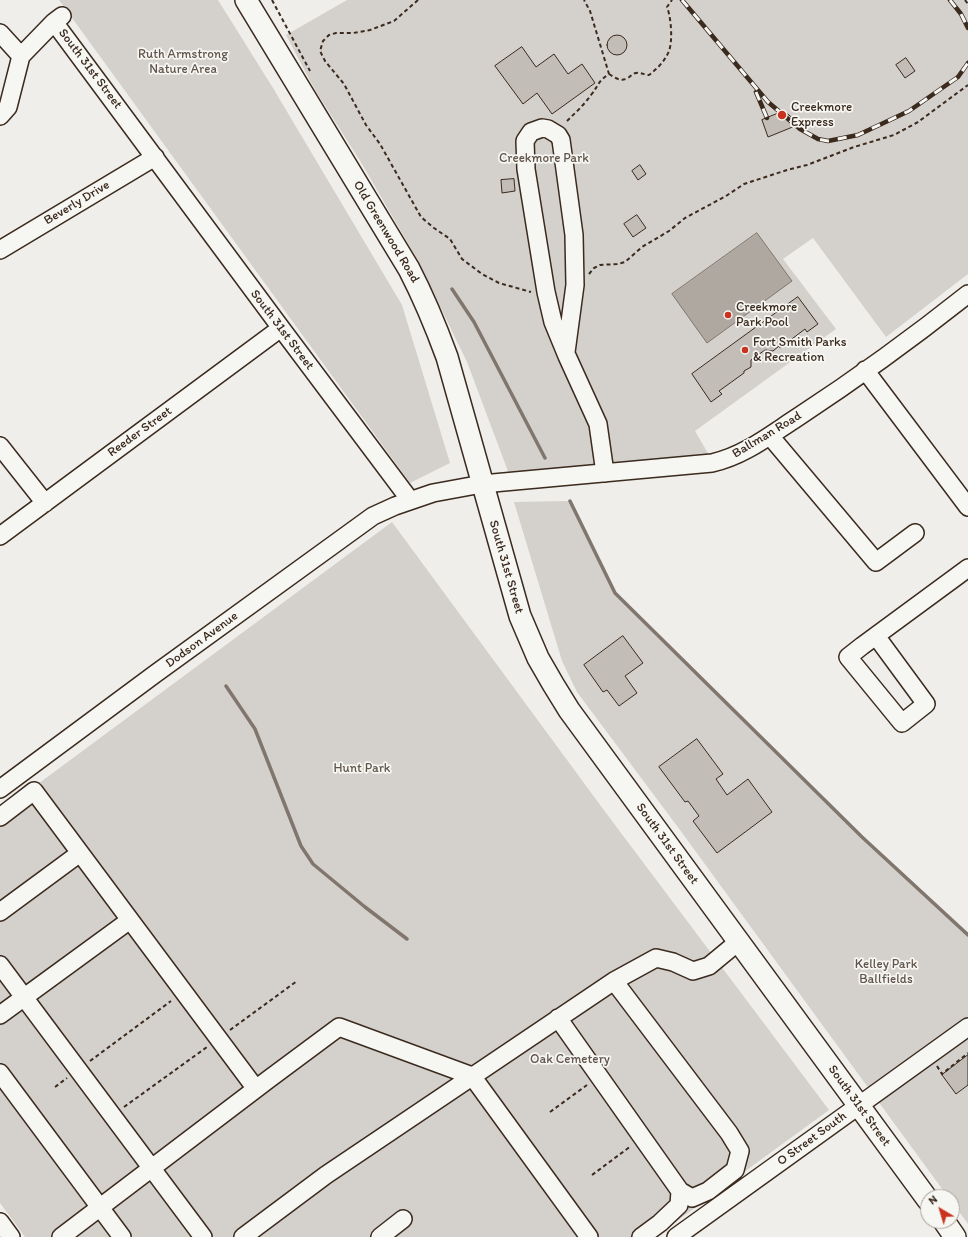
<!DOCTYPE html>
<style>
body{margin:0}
#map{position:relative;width:968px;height:1237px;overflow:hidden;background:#efeeea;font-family:Itim,sans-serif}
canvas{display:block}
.north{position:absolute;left:920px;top:1189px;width:40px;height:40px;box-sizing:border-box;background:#f6f6f2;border:1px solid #aba49d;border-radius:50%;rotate:322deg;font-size:11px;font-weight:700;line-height:16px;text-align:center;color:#3b2a1e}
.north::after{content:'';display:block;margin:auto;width:14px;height:18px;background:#c8321e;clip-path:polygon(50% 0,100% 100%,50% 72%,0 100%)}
</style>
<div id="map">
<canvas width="968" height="1237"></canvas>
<div class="north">N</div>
</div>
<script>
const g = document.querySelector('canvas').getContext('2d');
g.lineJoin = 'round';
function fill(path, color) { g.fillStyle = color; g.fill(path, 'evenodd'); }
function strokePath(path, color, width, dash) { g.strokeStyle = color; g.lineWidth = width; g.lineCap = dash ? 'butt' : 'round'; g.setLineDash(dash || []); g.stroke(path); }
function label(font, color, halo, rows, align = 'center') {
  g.font = font + ' Itim,sans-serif'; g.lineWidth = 3.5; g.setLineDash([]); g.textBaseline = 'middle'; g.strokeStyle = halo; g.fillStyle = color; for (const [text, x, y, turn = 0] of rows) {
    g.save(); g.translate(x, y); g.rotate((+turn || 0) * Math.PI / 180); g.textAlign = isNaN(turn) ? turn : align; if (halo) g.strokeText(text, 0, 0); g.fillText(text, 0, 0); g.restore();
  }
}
fill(new Path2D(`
 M59,0h159l55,88 129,217 48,158 -40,20z
 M347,0h619l2,3v271l-82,63 -73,-99 -30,21 53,70 -141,102 14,24 -197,27 -45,-120 -50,-103 -55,-95 -47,-74 -29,-55z
 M570,501l46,92 246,244 106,98v289l-16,-22v-5h-4l-268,-367 -103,-138 -15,-31 -48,-159z
 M392,522l214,291 223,297 -174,127h-630l-25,-34v-391z`), '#d4d1cc');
const water = new Path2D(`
 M757,233l35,48 -85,62 -35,-49z`);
fill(water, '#afa8a1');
strokePath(water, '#81766d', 1);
strokePath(new Path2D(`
 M452,289l22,33 71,136
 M570,501l45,92 247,244 106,98
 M226,686l29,43 46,117 12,18 52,43 42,32`), '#81766d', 3.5);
const building = new Path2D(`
 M607 45a10 10 0 1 1 20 0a10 10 0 1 1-20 0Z
 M522,47l14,20 18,-13 14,20 14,-10 13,19 -43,31 -15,-21 -14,11 -28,-38z
 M906,58l9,13 -10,7 -9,-13z
 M784,111l16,13 -32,13 -6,-17z
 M640,165l6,9 -8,6 -6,-9z
 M514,179l1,12 -13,2 -1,-13z
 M637,215l9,13 -13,9 -9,-13z
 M798,297l20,27 -11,8 -2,-3 -25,19 -1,-2 -6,5 -8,-1 -14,10v7l-7,4v2l-25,18 3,3 -11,8 -19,-28z
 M623,636l20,27 -18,13 12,17 -18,13 -12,-16 -4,2 -19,-27z
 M697,739l26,35 -7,5 11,16 21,-16 24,33 -55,41 -24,-32 6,-5 -11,-15 -3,1 -26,-35z
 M968,1055v30l-12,9 -14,-19z`);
fill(building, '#c2bdb7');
strokePath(building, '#3b2a1e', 1);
const minor = new Path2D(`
 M62,16l-8,6 227,306 129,172
 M0,33l21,23 33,-34
 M0,116l8,-9 13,-51
 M0,250l155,-93
 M566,352l9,-67 -1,-50 -13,-95 -3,-5 -10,-6 -6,-1 -11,4 -6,9 1,28 20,123 7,30 14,34 31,68 7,49
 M865,370l103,137
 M770,436l106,126 39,-29
 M0,446l45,57
 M0,536l281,-208
 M876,636l50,68 -24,19 -54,-66 14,-11 106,-78
 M0,789l155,-115 218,-158 22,-10 38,-13 49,-9 230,-21c32,-7 58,-28 86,-46 58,-38 116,-80 170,-123
 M0,817l34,-26 222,298
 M0,912l80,-59
 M0,965l203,272
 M614,981l115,152 11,18 -5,19 -27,21 -16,7 -12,-7
 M0,1015l130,-95
 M558,1018l122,173 -1,14 -19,18 -19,14
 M0,1073l122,164
 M0,1222l11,15
 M61,1237l208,-158 70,-52 133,49 117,161
 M243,1237l83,-62 288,-194 42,-23 17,4 20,9 16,-5 29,-24
 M380,1237l23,-18
 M676,1237l292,-210`);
const major = new Path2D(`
 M246,0l163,269c15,29 27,58 38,88l73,259 18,42 15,26 16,26 359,490
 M944,1221l11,16`);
strokePath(minor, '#3b2a1e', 20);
strokePath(major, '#3b2a1e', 24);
strokePath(new Path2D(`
 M272,0l38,71
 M418,0l-24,21 -24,9 -17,3h-17l-7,2 -6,6 -3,10 5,10 19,23 22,41 14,19 41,73 13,11 16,11 12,20 20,15 17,9 32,9
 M965,0l3,4
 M609,74c6,4 12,8 19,4 3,-2 4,-4 8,-5 5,-1 8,2 13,2 8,-6 16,-14 20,-24 4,-11 2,-34 -2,-44l5,-7
 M567,121c8,-8 17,-16 24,-26 8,-10 6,-13 18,-21l-19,-63 -6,-11
 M589,274l5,-6 6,-3 17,-1 8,-2 17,-15 27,-16 16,-13 41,-22 18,-12 43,-14 20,-5 47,-18 40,-12 24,-13 50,-37
 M230,1030l67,-49
 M90,1061l81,-60
 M937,1066l5,8 26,-21
 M55,1087l12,-9
 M124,1107l83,-60
 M550,1112l37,-27
 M592,1175l39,-29`), '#3b2a1e', 2, [4, 3]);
strokePath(minor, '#f6f6f2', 17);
strokePath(major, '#f6f6f2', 21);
const rail = new Path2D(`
 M682,0l86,102 32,27 18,10 10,2 30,-6 51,-24 49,-34 10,-14
 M950,0l11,14 7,14
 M756,92l11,26`);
strokePath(rail, '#3b2a1e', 4.5);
strokePath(rail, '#f6f6f2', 3, [9]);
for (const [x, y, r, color] of [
 [782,115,5,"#c8321e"],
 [728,315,4,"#c8321e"],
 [745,350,4,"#c8321e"]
]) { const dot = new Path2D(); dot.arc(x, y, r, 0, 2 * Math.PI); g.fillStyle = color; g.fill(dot); strokePath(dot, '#f6f6f2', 1.5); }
label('13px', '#61544a', '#f6f6f2', [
 ["Ruth Armstrong",183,55],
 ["Nature Area",183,70],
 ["Creekmore Park",544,159],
 ["Hunt Park",362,769],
 ["Kelley Park",886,965],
 ["Ballfields",886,980],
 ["Oak Cemetery",570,1060]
]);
label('13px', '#3b2a1e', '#f6f6f2', [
 ["South 31st Street",90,69,53],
 ["Beverly Drive",77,203,-31],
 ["Old Greenwood Road",386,232,59],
 ["South 31st Street",282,330,53],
 ["Reeder Street",140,432,-36],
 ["Ballman Road",767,435,-31],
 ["South 31st Street",506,567,74],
 ["Dodson Avenue",202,640,-36],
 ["South 31st Street",667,844,54],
 ["South 31st Street",859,1106,54],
 ["O Street South",812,1139,-36]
]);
label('13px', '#3b2a1e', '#f6f6f2', [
 ["Creekmore",791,108],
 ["Express",791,123],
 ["Creekmore",736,308],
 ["Park Pool",736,323],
 ["Fort Smith Parks",753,343],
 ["& Recreation",753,358]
], 'left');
</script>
